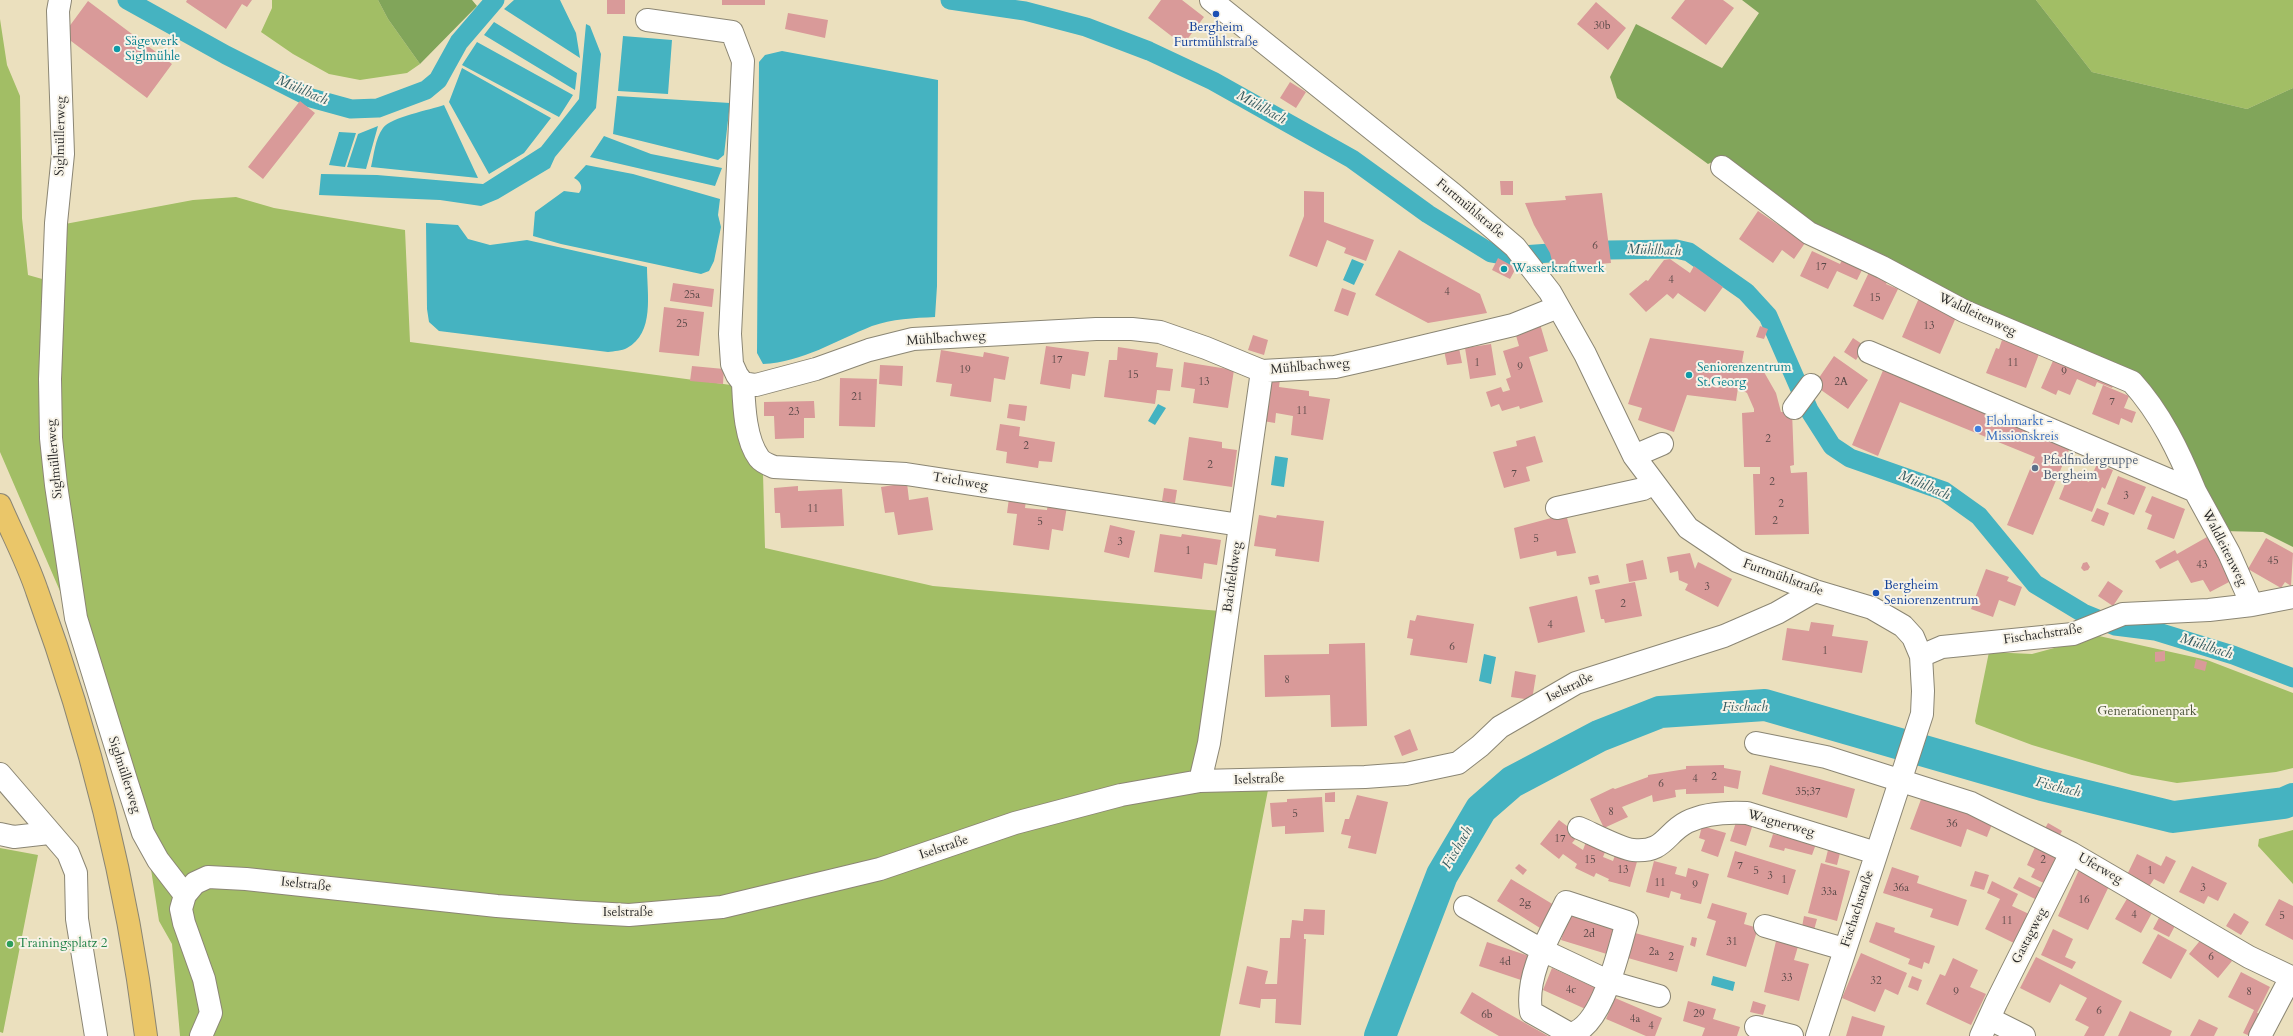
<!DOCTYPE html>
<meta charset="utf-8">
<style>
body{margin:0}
canvas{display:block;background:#ebe0be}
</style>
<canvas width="2293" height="1036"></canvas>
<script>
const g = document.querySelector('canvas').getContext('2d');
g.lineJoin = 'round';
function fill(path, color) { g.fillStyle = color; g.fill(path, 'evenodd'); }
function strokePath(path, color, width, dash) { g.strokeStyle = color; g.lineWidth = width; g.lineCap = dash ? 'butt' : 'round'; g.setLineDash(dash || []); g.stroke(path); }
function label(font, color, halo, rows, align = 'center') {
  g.font = font + ' Cardo,serif'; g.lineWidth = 4; g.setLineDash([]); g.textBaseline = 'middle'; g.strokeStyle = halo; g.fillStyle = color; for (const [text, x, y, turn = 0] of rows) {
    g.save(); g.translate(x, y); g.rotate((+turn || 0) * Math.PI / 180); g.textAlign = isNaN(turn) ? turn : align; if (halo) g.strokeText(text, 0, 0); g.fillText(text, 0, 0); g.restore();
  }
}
fill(new Path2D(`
 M272,0h106l10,19 32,45 -13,9 -47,7 -31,-6 -36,-20 -32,-22 11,-24z
 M2036,0h257v88l-46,21 -155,-37z
 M0,19l7,46 13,31 2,122 6,57 32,9 5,-60 128,-24 43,-3 38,11 131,22 5,112 321,43 32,88 2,75 168,38 287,25 -28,179 77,-5 -49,251h-1040l-8,-92 -13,-23 -15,-97 -47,-147 -97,-225z
 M2099,636l108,24 86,33v75l-17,4 -99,11 -45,-8 -100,-30 -56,-21 -1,-3 14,-69 43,2z
 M2293,830v54l-35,-38 1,-7z
 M0,848l38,7 -35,178 -3,-1z`), '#a2be65');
fill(new Path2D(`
 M378,0h94l5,6 -57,58 -32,-45z
 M1742,0h294l56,72 155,37 46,-21v459l-30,-15 -40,-1 -63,-128 -349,-173 -86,-74 -17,8 -91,-66 -7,-21 26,-53 86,44 37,-55z`), '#81a55a');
fill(new Path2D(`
 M514,0h46l16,33 4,25 -76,-49z
 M494,22l83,51 -2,17 -91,-55z
 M586,24l4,2 11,28 -5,54 -41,49 -5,11 -52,31 -17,7 -41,-6 -121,-5 2,-21 56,1 106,9 58,-37 38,-48z
 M623,36l49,4 -4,54 -50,-3z
 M477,42l96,53 -14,22 -97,-52z
 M782,51l156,29 -1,206 -2,31c-21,1 -43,2 -63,9 -37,15 -69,36 -109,38l-6,-11 2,-291 6,-7z
 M462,68l89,50 -27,35 -35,21 -40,-72z
 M617,96l113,7 -6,52 -6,5 -105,-26z
 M444,105l34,73 -107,-11c3,-12 4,-28 12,-39 8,-11 47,-18 61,-23z
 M378,126l-12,43 -19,-2 11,-33z
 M339,132l17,1 -11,34 -16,-2z
 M604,136l47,18 71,14 -7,18 -125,-29z
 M586,165l47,9 87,25 -2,16 3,12 -7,34 -5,10 -8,3 -140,-30 -28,-8 2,-24 29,-21 15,2c5,-6 1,-12 -5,-15z
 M426,223l32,2 10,14 22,6 37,-5 120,27c0,27 8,66 -20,81 -5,3 -13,3 -19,4l-169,-21 -10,-9 -2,-13z
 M1352,259l12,5 -10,21 -11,-5z
 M1158,404l8,4 -11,17 -7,-4z
 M1275,456l13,2 -4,29 -13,-2z
 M1484,654l12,3 -5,27 -12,-3z
 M1713,976l22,6 -2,9 -22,-6z`), '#45b3c1');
strokePath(new Path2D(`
 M127,0l99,55 85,43 40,11 27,-1 48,-18 12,-10 21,-38 36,-42
 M950,0l75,11 61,16 63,24 64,30 139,78 76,55 63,39 17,3 42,-3
 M1609,250l67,-1 13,3 57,40 22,24 41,94 23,36 18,12 94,33 35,25 56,68 48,29 32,13 40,5 78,24 60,23`), '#45b3c1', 19);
strokePath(new Path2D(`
 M1380,1036l62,-161 39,-66 31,-27 87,-46 61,-24 105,-7 277,80 131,32 111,-14 9,-4`), '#45b3c1', 32);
fill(new Path2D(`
 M187,0h65l-5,7 -5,-3 -16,25 -40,-27z
 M607,0h18v14h-18z
 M722,0h43v5h-43z
 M1161,0h21l22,17 -21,28 -35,-27z
 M1685,0h38l11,8 -28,37 -35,-27z
 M88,1l84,63 -25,34 -84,-63z
 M1596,2l30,26 -18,22 -31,-26z
 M788,13l40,7 -3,18 -40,-9z
 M1290,82l16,10 -10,16 -16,-10z
 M300,101l15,12 -52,66 -15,-12z
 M1500,181h13v14h-12z
 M1304,191l20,1v30l50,18 -8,21 -22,-8 2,-5 -19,-8 -10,27 -28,-11 15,-40z
 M1602,193l9,70 -36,3v-3l-22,2 -3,-12 -16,-28 -9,-22 41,-3 -1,-4z
 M1758,211l47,32 -11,16 -12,-9 -9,13 -34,-24z
 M1399,250l81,44 7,19 -59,10 -53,-28z
 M1812,251l28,13 4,-8 20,10 -7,14 -20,-9 -9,18 -28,-13z
 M1498,258l18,10 -6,11 -18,-9z
 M1670,259l20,14 4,-7 29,21 -18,25 -27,-19 -5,6 -6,-5 -21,18 -17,-18 17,-14 2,1 16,-21z
 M1871,268l19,9 -4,7 12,5 -15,31 -30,-14z
 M673,283l41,6 -2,18 -42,-6z
 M1342,288l14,5 -8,23 -14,-5z
 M1919,298l38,17 -17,39 -38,-17z
 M664,307l40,5 -5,44 -40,-4z
 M1540,324l8,27 -19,6 14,45 -23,7 -1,-3 -17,5 -3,-7 -8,3 -5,-15 15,-5 2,5 7,-2 -4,-11 5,-2 -8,-26 16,-5 -4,-14z
 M1760,326l8,3 -4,10 -8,-2z
 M1253,335l15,5 -4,15 -16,-5z
 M1650,338l94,13 -2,11 22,10 12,21 5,19 11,-1 2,54 -4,1 1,7 16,-1 2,62 -54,1 -2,-61h7v-7h-16l-2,-54 12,-1v-3l-7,-16 -9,-5 -2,13 -49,-6 -13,37 -36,-12 4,-12 -14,-4z
 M1853,338l12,8 -9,14 -12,-8z
 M2002,340l37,14 -13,34 -40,-15 10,-25 3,1z
 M1491,344l5,31 -26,4 -5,-31z
 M1046,346l43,6 -4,24 -13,-2 -2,15 -30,-5z
 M1118,347l40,6 -2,14 17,2 -3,22 -13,-1 -2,14 -51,-7 5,-37h8z
 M1459,348l3,15 -15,2 -3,-15z
 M941,350l42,7 1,-5 25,5 -4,23 -11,-2 -3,24 -41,-6 2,-12 -16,-2z
 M2056,354l60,26 -4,8 -15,-6 -2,5 -18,-8 -7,16 -12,-5 -2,5 -15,-7z
 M1834,356l34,24 -20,29 -34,-24z
 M1184,362l50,8 -6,38 -35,-5 2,-14 -14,-2z
 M880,365l23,1 -1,20 -23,-2z
 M692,366l32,3 -1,15 -33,-3z
 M1884,368l187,77 -38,90 -26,-10 28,-68 -135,-55 -22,54 -26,-11z
 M840,378l37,1 -2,48 -36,-1z
 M1271,378l9,1 -1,8 30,4v5l21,3 -7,41 -32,-5 2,-19 -17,-3 -1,10 -12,-2z
 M2103,385l26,11 -5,12 12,4 -4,11 -11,-5 -2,7 -27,-11z
 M814,401l1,17h-11v20l-29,1 -1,-23h-10v-14z
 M1009,404l18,2 -2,15 -18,-3z
 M1000,424l20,3 -1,9 36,6 -3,20 -13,-1 -1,7 -32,-5 1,-11 -11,-2z
 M1535,436l8,26 -17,5 4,14 -26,7 -11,-36 24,-6 -1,-5z
 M1189,437l33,5v6l15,2 -5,37 -49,-7z
 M2097,464l16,6 -8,19 -3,-2 -10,25 -33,-13 10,-25 20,8z
 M2118,476l28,11 -12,28 -27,-11z
 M907,483l2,17 19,-3 5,33 -35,5 -4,-23 -9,1 -4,-26z
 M798,486v5l44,-2 2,37 -63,2 -1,-15h-5l-1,-25z
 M1164,488l13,2 -2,13 -13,-2z
 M2152,496l33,13 -11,30 -27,-10 5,-14 -7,-3z
 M1009,498l17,2 -1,8 22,2 1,-7 19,3 -4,25 -11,-2 -3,21 -36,-5 4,-31 -10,-1z
 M2097,508l12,5 -5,13 -13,-5z
 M1566,514l10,39 -19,3 -1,-5 -36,8 -6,-31z
 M1259,515l17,3 1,-3 47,6 -5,41 -44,-6 1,-7 -22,-3z
 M1110,525l25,6 -6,27 -25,-6z
 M1160,534l21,3 1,-3 39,6 -4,25 -13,-2 -2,16 -48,-7z
 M2207,537l24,44 -21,11 -7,-12 -12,3 -13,-23 -18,9 -5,-8 20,-11 2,4z
 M2266,538l27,15 -2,33 -6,-4 -4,6 -33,-19z
 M1690,553l5,16 3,-7 34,17 -14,28 -33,-17 3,-6 -9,-4 -1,-9 -8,2 -3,-16z
 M1643,560l4,19 -18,3 -3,-18z
 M2087,562l3,5 -2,3 -4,1 -3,-3 2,-5z
 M1986,569l23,8 -2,4 15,6 -7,19 -16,-6 -6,17 -22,-8z
 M1598,575l2,8 -10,2 -2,-8z
 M2108,581l15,10 -10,15 -15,-10z
 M1635,582l7,34 -37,7 -1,-4h-3l-6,-29z
 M1577,596l8,36 -47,11 -9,-36z
 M1417,615l57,9 -7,39 -57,-8 3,-16 -6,-1 3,-18 5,1z
 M1811,622l23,3 -2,11 36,5 -6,32 -80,-13 5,-32 22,3z
 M1365,643l2,83 -36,1 -1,-32 -65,2 -1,-42 65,-1v-10z
 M2165,651v10l-10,1v-10z
 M2196,659l11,3 -2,9 -11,-3z
 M1515,671l21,4 -4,25 -21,-3z
 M1410,729l8,21 -16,6 -8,-20z
 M1724,765v3l17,3 -3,18 -14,-3v7l-38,1v-5l-11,1 1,7 -23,5 -1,-7 -30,12 6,10 -24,11 -14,-29 23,-11 2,1 33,-12v-2l38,-6v-3z
 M1770,765l85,24 -8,29 -85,-24z
 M1335,792v10h-10v-9z
 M1923,794l71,25 -7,18 -20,-8 -6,18 -51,-18z
 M1357,795l31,7 -12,52 -28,-6 3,-12 -10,-2 4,-15h4z
 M1322,797l2,35 -39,2v-8l-13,1 -2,-24 17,-1v-3z
 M1737,819l16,5 -7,22 -16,-5z
 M1559,820l20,15 -7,8 11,7 4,-11 20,8 -4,10 10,4 3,-9 22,6 -8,29 -22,-6 1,-2 -13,-6 -2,4 -19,-9 2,-4 -14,-10 -4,5 -19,-15z
 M2048,823l14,8 -5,9 -14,-8z
 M1702,826l24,7 -8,24 -17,-6 4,-11 -6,-2z
 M1773,834l43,10 -4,11 -27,-7 -1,3 -15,-4z
 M2036,845l23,11 -13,28 -15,-7 4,-8 -8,-4z
 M1828,850l12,3 -3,12 -12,-3z
 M1735,851l61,19 -8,25 -61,-18z
 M2137,854l24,12 5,-10 10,5 -12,23 -10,-5 -6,9 -22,-11z
 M1654,861l23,6 -2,7 11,3 2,-9 21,6 -8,30 -21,-5 1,-5 -10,-3 -2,7 -23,-6z
 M1821,863l29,8 -13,50 -29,-8z
 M1519,864l8,6 -4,5 -8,-7z
 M2192,866l35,17 -9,18 -10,-5 -4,8 -25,-12z
 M1892,867l27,9 -2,7 50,17 -9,26 -28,-9 3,-8 -50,-16z
 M2079,870l31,14 -22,46 -30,-14z
 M1975,871l14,4 -5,15 -14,-4z
 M2019,877l28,14 -6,11 -28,-14z
 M1511,879l43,26 -14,23 -43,-27z
 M1992,881l26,13 -6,12 17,8 -15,29 -29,-14 15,-30 -13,-6z
 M2128,897l25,14 -12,22 -26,-14z
 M2279,899l14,7v34l-28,-15z
 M1712,903l35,10 -3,11 14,4 -12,39 -40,-12 10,-34 -9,-3z
 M1304,909l21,1 -1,25 -20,-1v5h2l-5,86 -26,-2 1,-24h-15l-1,9 -21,-4 8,-38 21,5 -3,13h12l3,-46h10l2,-18 11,1z
 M1569,913l49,15 -8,27 -49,-15z
 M2234,913l15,9 -8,13 -15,-9z
 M2161,914l16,8 -8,15 -16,-8z
 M1804,916l13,3 -3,11 -12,-3z
 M1876,922l19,6 -1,4 41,14 -6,18 -5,-2 -2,7 -14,-5 2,-5 -41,-17z
 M2053,929l20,10 -8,18 11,5 -4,7 -31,-14z
 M1635,933l49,13 -7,26 -49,-14z
 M2158,934l29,16 -16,29 -29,-16z
 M1692,937l5,1 -2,9 -5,-2z
 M1777,937l22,6 -5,17 15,4 -10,37 -35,-9z
 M2203,937l29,24 -14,17 -29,-24z
 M1487,942l45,15 -8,24 -45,-15z
 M1861,953l46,20 -9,22 -13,-6 -10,23 -33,-14z
 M2036,957l86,44 -18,35h-20l5,-9 -14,-7 12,-22 -27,-14 -10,19 -30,-15z
 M1953,958l25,12 -8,17 16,7 -15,31 -45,-21 14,-30 5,2z
 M1552,968l48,22 -10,21 -47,-21z
 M2241,972l29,15 -13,26 4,1 -11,22 -7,-3 11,-23 -26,-13z
 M1912,976l10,4 -4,11 -10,-4z
 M1472,992l30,18 46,26h-49l-26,-15 -13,-8z
 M1615,998l47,20 -7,18h-9l-40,-17z
 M1688,1001l28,8 -3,10 27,8 -3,9h-35l3,-8 -22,-7z
 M1753,1001l13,4 -3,10 -13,-3z
 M2130,1011l42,20 -2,5h-52z
 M1852,1016l33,10 -3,10h-36z
 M2199,1019l19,9 -4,8h-24z`), '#d99a99');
const minor = new Path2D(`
 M60,0l-2,11 5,143 -7,69 -6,156 1,59 5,47 20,133 51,165 16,50 15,27 27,35
 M1211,0l242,194 62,53 35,45 35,62 49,102 54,72 49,33 78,30 57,17 31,18 10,11 8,19 2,35 -1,23 -105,322
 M647,20l85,12 11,29 -13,273 2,30 5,11 6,8 13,2 60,-16 53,-19 44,-11 183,-10h36l28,3 46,16 56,23 73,-4 44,-10 134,-32 45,-18
 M1722,167l87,66 73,34 82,44 168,71c29,32 47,70 63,109
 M1869,352l326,139 34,62 23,52
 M743,383c1,22 2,56 16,75 3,4 10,7 15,9l132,7 334,51
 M1794,408l17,-23
 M1634,456l28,-12
 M1557,508l86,-19 11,-6
 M1921,656l21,-9 131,-13 50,-20 86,-4 43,-5 41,-8
 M1756,743l70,14 145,46 100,50 178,104 44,21
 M0,774l68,79 8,20 1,46 19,117
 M1200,781l9,-38 53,-372
 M1579,828c12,5 42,21 54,22 32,3 32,-17 54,-28 18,-9 40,-10 60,-9l129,40
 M0,834l14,3 35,-4
 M1566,902l61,20c-9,29 -24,105 -57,112l-39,-22c-6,-38 19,-77 35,-110z
 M1465,907l77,43 68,32 49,14
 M1765,926l79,23
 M1990,1019l34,17
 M1756,1027l36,9
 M201,1036l10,-23 -7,-34 -20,-56 -3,-14 4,-14 10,-12 13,-6 38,2 251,27 79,6 53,3 93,-8 158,-38 135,-46 106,-28 79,-14 165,-4 41,-3 52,-11 22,-17 20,-19 76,-44 148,-47 53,-23 38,-22
 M1981,1036l15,-33 75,-150
 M2260,1036l31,-59`);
const major = new Path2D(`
 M0,505c12,28 27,56 37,86 52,142 90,294 109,445`);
strokePath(minor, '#8b8674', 24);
strokePath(major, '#8b8674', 24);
strokePath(minor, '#fff', 22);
strokePath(major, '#eac669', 22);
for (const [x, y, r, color] of [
 [1216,14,4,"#1a4fb4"],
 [117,49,4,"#0f9aa8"],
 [1504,269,4,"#0f9aa8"],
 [1689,375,4,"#0f9aa8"],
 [1978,429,4,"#3f7fe0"],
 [2035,468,4,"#5c6f8a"],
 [1876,593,4,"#1a4fb4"],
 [10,944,4,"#2e9e5b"]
]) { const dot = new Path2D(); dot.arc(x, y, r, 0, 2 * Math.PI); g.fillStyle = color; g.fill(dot); strokePath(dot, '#f7f3e8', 1.5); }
label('11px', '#564746', null, [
 ["30b",1602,26],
 ["6",1595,246],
 ["17",1821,267],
 ["4",1671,280],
 ["4",1447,292],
 ["25a",692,295],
 ["15",1875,298],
 ["25",682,324],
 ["13",1929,326],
 ["17",1057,360],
 ["1",1477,363],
 ["11",2013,363],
 ["9",1520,367],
 ["19",965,370],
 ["9",2064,372],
 ["15",1133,375],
 ["13",1204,382],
 ["2A",1841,382],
 ["21",857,397],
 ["7",2112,402],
 ["11",1302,411],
 ["23",794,412],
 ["2",1768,439],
 ["2",1026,446],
 ["2",1210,465],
 ["7",1514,474],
 ["2",1772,482],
 ["3",2126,496],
 ["2",1781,504],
 ["11",813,509],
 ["2",1775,521],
 ["5",1040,522],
 ["5",1536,539],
 ["3",1120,542],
 ["1",1188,551],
 ["45",2273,561],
 ["43",2202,565],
 ["3",1707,587],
 ["2",1623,604],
 ["4",1550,625],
 ["6",1452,647],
 ["1",1825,651],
 ["8",1287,680],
 ["2",1714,777],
 ["4",1695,779],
 ["6",1661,784],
 ["35;37",1808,792],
 ["8",1611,812],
 ["5",1295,814],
 ["36",1952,824],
 ["17",1560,839],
 ["15",1590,860],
 ["2",2043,860],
 ["7",1740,866],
 ["13",1623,870],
 ["5",1756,871],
 ["1",2150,871],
 ["3",1770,876],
 ["1",1784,880],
 ["11",1660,883],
 ["9",1695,885],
 ["36a",1901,888],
 ["3",2203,888],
 ["33a",1829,892],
 ["16",2084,900],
 ["2g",1525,903],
 ["4",2134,915],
 ["5",2282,916],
 ["11",2007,921],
 ["2d",1589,934],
 ["31",1732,942],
 ["2a",1654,952],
 ["2",1671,957],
 ["6",2211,957],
 ["4d",1505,962],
 ["33",1787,978],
 ["32",1876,981],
 ["4c",1571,990],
 ["9",1956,992],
 ["8",2249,992],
 ["6",2099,1011],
 ["29",1699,1014],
 ["6b",1487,1015],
 ["4a",1635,1019],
 ["4",1651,1026]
]);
label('13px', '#164399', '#f7f3e8', [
 ["Bergheim",1216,28],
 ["Furtmühlstraße",1216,43],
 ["Bergheim",1884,586,"left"],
 ["Seniorenzentrum",1884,601,"left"]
]);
label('13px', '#0d838f', '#f7f3e8', [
 ["Sägewerk",125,42],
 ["Siglmühle",125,57],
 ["Wasserkraftwerk",1512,269],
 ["Seniorenzentrum",1697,368],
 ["St.Georg",1697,383]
], 'left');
label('13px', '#2b2b2b', '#f7f3e8', [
 ["Siglmüllerweg",61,136,-89],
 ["Furtmühlstraße",1470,209,40],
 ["Waldleitenweg",1977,315,25],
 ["Mühlbachweg",946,339,-4],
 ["Mühlbachweg",1310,367,-5],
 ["Siglmüllerweg",55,459,-95],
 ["Teichweg",960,482,9],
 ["Waldleitenweg",2224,548,63],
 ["Bachfeldweg",1233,577,-82],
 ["Furtmühlstraße",1783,578,20],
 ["Fischachstraße",2043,635,-8],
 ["Iselstraße",1570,688,-26],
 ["Siglmüllerweg",124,775,72],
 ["Iselstraße",1259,780,-2],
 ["Wagnerweg",1781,824,16],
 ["Iselstraße",944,848,-19],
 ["Uferweg",2100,869,29],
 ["Iselstraße",306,885,6],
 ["Fischachstraße",1858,909,-72],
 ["Iselstraße",628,913],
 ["Gastagweg",2030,936,-63]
]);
label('13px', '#366cbe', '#f7f3e8', [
 ["Flohmarkt -",1986,422],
 ["Missionskreis",1986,437]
], 'left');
label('13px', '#4e5e75', '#f7f3e8', [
 ["Pfadfindergruppe",2043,461],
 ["Bergheim",2043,476]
], 'left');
label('13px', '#4f573c', '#f7f3e8', [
 ["Generationenpark",2147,712]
]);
label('13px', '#27864d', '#f7f3e8', [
 ["Trainingsplatz 2",18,944]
], 'left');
label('italic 14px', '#345b60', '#f7f3e8', [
 ["Mühlbach",302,91,23],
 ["Mühlbach",1261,108,29],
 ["Mühlbach",1654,251,2],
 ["Mühlbach",1924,486,23],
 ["Mühlbach",2206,647,18],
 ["Fischach",1745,708],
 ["Fischach",2058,788,14],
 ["Fischach",1458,848,-60]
]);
</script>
